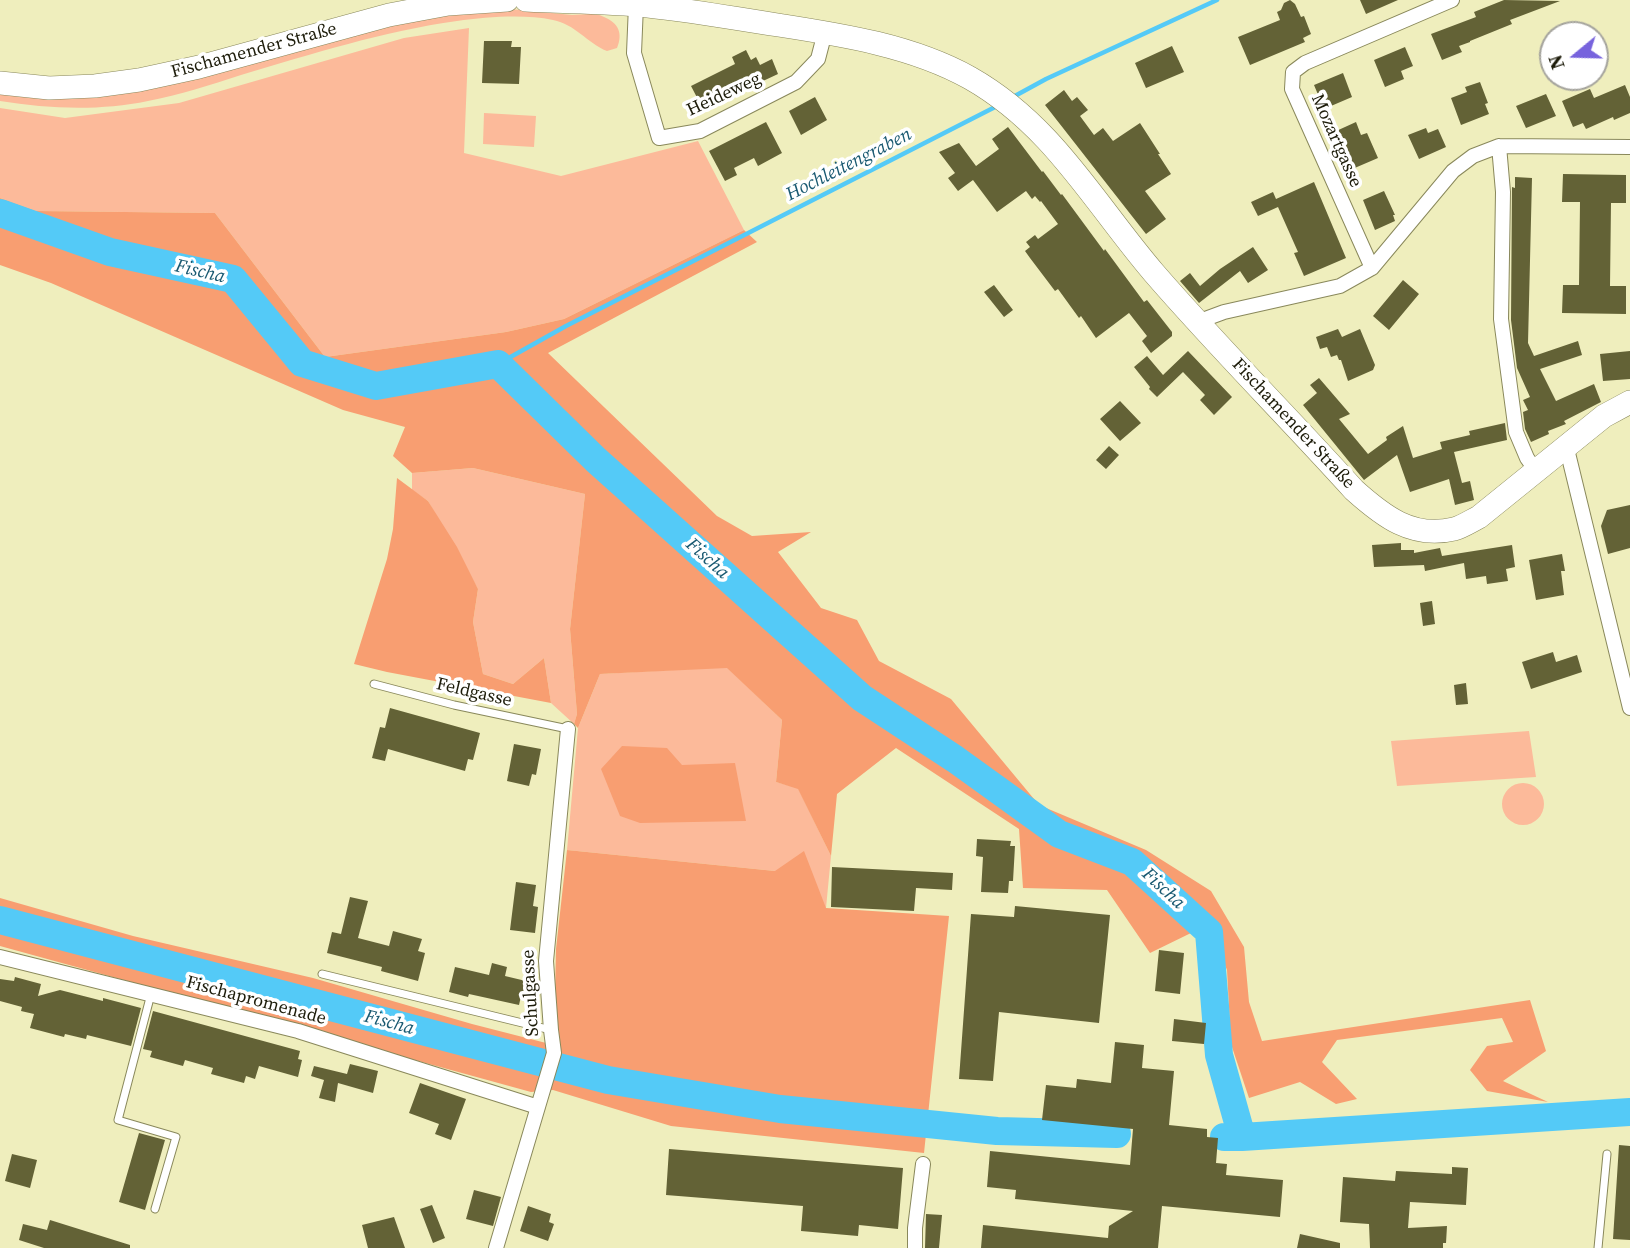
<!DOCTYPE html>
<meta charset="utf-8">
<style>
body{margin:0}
#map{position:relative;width:1630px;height:1248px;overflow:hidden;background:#efeebd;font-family:"Source Serif 4",serif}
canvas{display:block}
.north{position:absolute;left:1539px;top:21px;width:70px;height:70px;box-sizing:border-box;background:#fff;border:2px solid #a5a49d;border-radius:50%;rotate:251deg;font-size:19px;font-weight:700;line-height:28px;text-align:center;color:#1d1c0a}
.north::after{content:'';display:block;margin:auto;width:24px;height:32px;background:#7763dd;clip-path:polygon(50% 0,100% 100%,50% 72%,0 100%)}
</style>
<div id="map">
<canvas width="1630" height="1248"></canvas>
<div class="north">N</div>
</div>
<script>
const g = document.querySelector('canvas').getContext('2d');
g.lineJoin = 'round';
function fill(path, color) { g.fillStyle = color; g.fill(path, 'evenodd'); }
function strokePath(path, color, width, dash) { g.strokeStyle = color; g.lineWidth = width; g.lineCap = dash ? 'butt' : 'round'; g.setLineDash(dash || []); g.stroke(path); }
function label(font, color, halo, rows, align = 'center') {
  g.font = font + ' "Source Serif 4",serif'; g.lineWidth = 7; g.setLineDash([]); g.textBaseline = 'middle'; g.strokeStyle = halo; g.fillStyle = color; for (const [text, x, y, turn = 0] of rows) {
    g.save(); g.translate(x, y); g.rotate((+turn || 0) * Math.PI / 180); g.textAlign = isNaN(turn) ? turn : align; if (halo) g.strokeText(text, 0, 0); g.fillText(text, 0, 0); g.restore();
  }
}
fill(new Path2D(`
 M500,8c24,2 48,5 72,7 10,0 23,-3 32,2 15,6 19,17 13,31l-10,3c-20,-8 -32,-27 -54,-31 -29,-6 -66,-3 -96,1 -73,10 -145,33 -216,54 -31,10 -61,20 -93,26 -48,10 -99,8 -148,0v-10l28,3 374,-73z
 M469,28l-5,125 97,23 137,-35 46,89 -180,89 -58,13 -181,25 -110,-144 -179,-2 -36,-13v-90l65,10 114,-15 225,-65z
 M484,113l52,3 -2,31 -51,-3z
 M473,468l112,26 -15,135 7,85 -3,10 -23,-21 -7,-45 -31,26 -30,-10 -10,-52 5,-33 -50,-88 -16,-11v-17z
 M727,667l55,53 -6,62 22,6 33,68 -5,52 -51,-37 -208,-21 11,-122 22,-54z
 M1529,731l7,46 -139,9 -6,-45z
 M1502 804a21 21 0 1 1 42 0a21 21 0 1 1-42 0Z`), '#fcba9a');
fill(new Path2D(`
 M0,198l36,13 179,2 110,144 181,-25 58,-13 180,-89 13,12 -209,111 169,163 35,20 59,-4 -33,20 43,56 36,12 22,41 72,38 88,106 107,45 65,41 33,56 5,55 13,39 268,-41 16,51 -43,30 45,21 -61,-11 -17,-21 17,-24 26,-4 -11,-24 -165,22 -15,22 35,37 -21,5 -36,-22 -51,16 -18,-54 -4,-74 -21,-51 -15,14 -41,20 -43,-63 -84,-2 -4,-59 -123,-81 -59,46 -6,62 -33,-67 -22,-7 6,-62 -55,-52 -127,6 -22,54 -4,-4 3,-10 -7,-85 15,-135 -112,-26 -61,5 -19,-17 12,-29 -62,-17 -292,-127 -51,-18z
 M397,478l31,23 29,46 21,42 -5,33 10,52 30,10 31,-26 7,45 -164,-31 -33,-8 33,-105 6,-30z
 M622,746l45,2 15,17 53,-2 11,58 -106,2 -20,-7 -19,-47z
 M567,850l208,21 29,-20 22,57 123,8 -25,237 -253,-27 -118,-36 -22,2 -531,-146v-48l133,38 180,42 159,46 78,20 4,-5 2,-90z`), '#f89e71');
strokePath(new Path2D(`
 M1013,97l33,-18 171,-79
 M498,364l68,-38 433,-221`), '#54caf7', 4.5);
strokePath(new Path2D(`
 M0,213l110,39 123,27 69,84 74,23 122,-22 98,96 266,238 93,61 104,75 73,28 77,70 10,123 23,82
 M0,920l608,160 172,29 217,22 120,3
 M1224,1137h18l388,-25`), '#54caf7', 28);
fill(new Path2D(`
 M1290,0l5,4 6,13 3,-1 7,18 -8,4 2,4 -55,23 -12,-28 42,-17 -3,-8 4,-2 3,-7z
 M1360,0h38l-32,14z
 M1504,0l56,1 -50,19 2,4 -42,17v1l-11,4 3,6 -20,8 -11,-26 45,-17 -2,-5z
 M484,41h28l-1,6h10l-2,37 -37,-1z
 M1172,46l12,26 -38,16 -11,-25z
 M1405,47l8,19 -12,5 3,8 -19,8 -11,-27z
 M746,50l5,10 5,-3 4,8 12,-6 6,15 -75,35 -12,-23 44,-22 -3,-7z
 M1343,73l9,24 -28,12 -10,-24z
 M1480,82l8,21 -3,1 4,10 -28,11 -10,-27 16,-6 -2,-5z
 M1625,85l5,12v16l-16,7 -1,-3 -27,12 -3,-6 -10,4 -11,-26 28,-12 4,9z
 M1064,90l8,11 5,-4 11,13 -8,6 14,19 9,-7 10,13 27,-18 20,31h-2l13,20 -26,17 21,28 -20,15 -101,-129z
 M1546,94l10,22 -30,12 -10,-22z
 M815,97l12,23 -26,15 -12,-24z
 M766,122l16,31 -24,13 -4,-8 -20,10 3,7 -12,6 -16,-30z
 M1356,122l5,13 6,-2 11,25 -28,12 -16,-38z
 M1008,127l34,45 1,-1 18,24 1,-1 42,57 1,-2 39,53 3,-2 25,32v4l-21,17 -9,-12 5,-5 -18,-23 -33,25 -15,-22 -2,2 -21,-29 -3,2 -25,-33 -5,-7 5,-4 -4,-5 9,-7 3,4 20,-15 -17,-23 -1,1 -5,-6 -3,3 -6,-8 -29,21 -24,-32 -15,11 -10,-13 7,-5 -16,-21 20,-9 17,23 23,-17 -7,-10z
 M1426,128l2,5 10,-4 8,18 -27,12 -11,-24z
 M1563,174l63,1v28h-15l-1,83h16v28l-64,-1 1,-28h16l1,-83h-18z
 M1515,177l17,1 -4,165 6,13 44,-15 4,14 -42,14 16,32 38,-17 7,18 -37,19 2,3 -18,7 1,3 -18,8 -6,-13 -2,-17 5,-2 -5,-10 7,-3 -13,-29 -6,-48 1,-133 3,1z
 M1314,182l32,76 -42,18 -10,-23 4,-1 -20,-45 -20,9 -7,-14 22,-10 3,7z
 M1384,191l11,24h-2l2,6 -20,9 -12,-30z
 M1253,247l15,23 -20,13 -8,-12 -41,32 -19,-22 10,-8 10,13 20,-17z
 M1403,280l16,14 -30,36 -16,-14z
 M994,285l19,25 -9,7 -20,-25z
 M1338,329l4,8 18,-8 15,36 -2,5 -25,11 -7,-21h-2l-2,-5 -6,2 -4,-10 -7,2 -4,-12z
 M1188,351l44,46 -18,18 -14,-15 5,-5 -22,-23 -26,25 -8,-8 1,-2 -16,-20 13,-11 16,19z
 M1630,351v28l-27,2 -3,-27z
 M1319,378l31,36 -11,5 29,35 19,-14 -1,-3 17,-11 10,32 29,-9 -2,-7 30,-7 -1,-4 36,-8 2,17 -53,12 8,31 8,-2 4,19 -19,5 -6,-26 -39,13 -13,-37 -33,25 -61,-75 14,-12 -7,-8z
 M1120,401l21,22 -21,18 -20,-22z
 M1109,446l10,9 -13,14 -10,-9z
 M1630,505v43l-22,6 -7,-28 6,-16z
 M1401,543v7h13v3l26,-5 2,8 70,-11 3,22 -9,2 2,12 -21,3 -1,-8 -20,3 -2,-16 -39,8 -1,-6 -50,2 -2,-22z
 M1562,554l3,17h-4l3,24 -28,5 -7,-40z
 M1432,601l3,23 -12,2 -3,-23z
 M1553,652l3,10 21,-7 5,17 -51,17 -9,-27z
 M1466,683l2,21 -12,1 -2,-20z
 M390,708l90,25 -7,27 -5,-1 -3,12 -77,-22 -3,12 -13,-3 8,-31 5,1z
 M514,744l27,5 -5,26 -4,-1 -3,12 -22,-5z
 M977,839l34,2 -1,5h5l-2,35h-4l-1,12 -27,-1 2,-35 -7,-1z
 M832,867l121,6 -1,17 -36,-2 -2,23 -83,-4z
 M516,882l20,3 -3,21 5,1 -3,26 -25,-3z
 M350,897l18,4 -10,37 31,8 4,-15 29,8 -4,12 7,2 -7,28 -37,-10 1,-4 -55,-14 5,-21 9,2z
 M1015,906l95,9 -11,108 -100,-11 -6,69 -34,-2 12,-165 43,3z
 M1159,950l25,3 -4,41 -25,-3z
 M492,963l15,4 -2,9 25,6 -4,15 -5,-1 -2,9 -50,-11 -1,3 -19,-5 6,-25 34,8z
 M15,977l26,7 -3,12 22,-6 43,11v-3l38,10 -10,38 -44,-11 -1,4 -21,-5 -1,3 -34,-9 4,-14 -13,-3 1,-4 -22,-6v-22l14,2z
 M153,1011l147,40 -2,8 4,1 -4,17 -39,-11 -4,13 -9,-3 -2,7 -33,-9 2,-6 -28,-8 -2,6 -33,-9 2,-6 -9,-2z
 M1174,1019l32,4 -2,21 -32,-3z
 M1115,1042l29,3 -2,23 32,3 -5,54 38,4v8l11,1 -2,25 11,1 -1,11 57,5 -3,37 -118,-11 -4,42h-177l2,-23 125,13 1,-12 24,-15 -118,-12 1,-9 -29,-3 3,-36 140,14 3,-36 -91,-9 4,-35 30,3 1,-9 34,4z
 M350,1064l28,7 -5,22 -35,-10 -3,19 -16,-4 5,-18 -13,-4 3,-10 33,8z
 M420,1083l46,16 -15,41 -16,-6 4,-10 -30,-11z
 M139,1133l26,7 -20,70 -26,-8z
 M1619,1145l11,1v94l-17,-1z
 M669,1149l234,19 -5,61 -39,-4 -1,11 -57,-5 2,-25 -137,-11z
 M12,1154l25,6 -7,28 -25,-7z
 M1452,1167l16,1 -2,37 -56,-3 -2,26 39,-2 -1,17h-3v5h-73l-1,-24 -29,-2 3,-45 52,4 1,-10 56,3z
 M474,1190l27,7 -8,29 -27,-7z
 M432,1205l13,33 -12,5 -13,-34z
 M528,1206l23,8 -2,8 5,2 -6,17 -28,-10z
 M926,1214l16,1 -3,33h-14z
 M394,1217l11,31h-37l-6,-23z
 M50,1220l80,25v3h-86l-25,-8 4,-16 24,6z
 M1300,1234l40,9v5h-43z`), '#636236');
const service = new Path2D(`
 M374,684l80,21 114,24
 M322,974l229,56
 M151,994l-33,126 58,17 -21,72
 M1598,1248l9,-94`);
const minor = new Path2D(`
 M636,5l-2,48 25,85 41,-7 96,-49 22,-23 7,-27
 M1499,146l4,46 -2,127 15,113 11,26 9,13
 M1372,268l-80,-179 1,-17 12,-9 147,-63
 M1197,322l27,-10 116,-26 32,-18 81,-97 20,-15 26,-10 131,1
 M1566,445l64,263
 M0,957l298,74 240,76
 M496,1248l58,-195 -3,-23 -5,-69 22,-232
 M915,1248v-20l8,-64`);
const primary = new Path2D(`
 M526,0c37,2 74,2 111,5 47,4 94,13 141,20 65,10 135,21 192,53 83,47 124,125 184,195 64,74 134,144 200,217 29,26 58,49 100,39 8,-2 17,-8 25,-12l125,-101 26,-14
 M0,83l49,5 46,-2 44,-6 60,-13 190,-52 59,-11 59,-4`);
strokePath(service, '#89885b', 9);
strokePath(minor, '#89885b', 16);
strokePath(primary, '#89885b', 24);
strokePath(service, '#fff', 7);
strokePath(minor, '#fff', 14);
strokePath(primary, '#fff', 23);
label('18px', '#1d1c0a', '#fff', [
 ["Fischamender Straße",254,51,-15],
 ["Heideweg",724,95,-25],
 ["Mozartgasse",1336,141,66],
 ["Fischamender Straße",1293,424,47],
 ["Feldgasse",474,693,13],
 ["Schulgasse",531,993,-93],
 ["Fischapromenade",256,1001,15]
]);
label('italic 19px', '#195971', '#fff', [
 ["Hochleitengraben",849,165,-27],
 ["Fischa",200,272,13],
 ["Fischa",707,559,42],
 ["Fischa",1163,889,43],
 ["Fischa",389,1023,15]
]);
</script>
